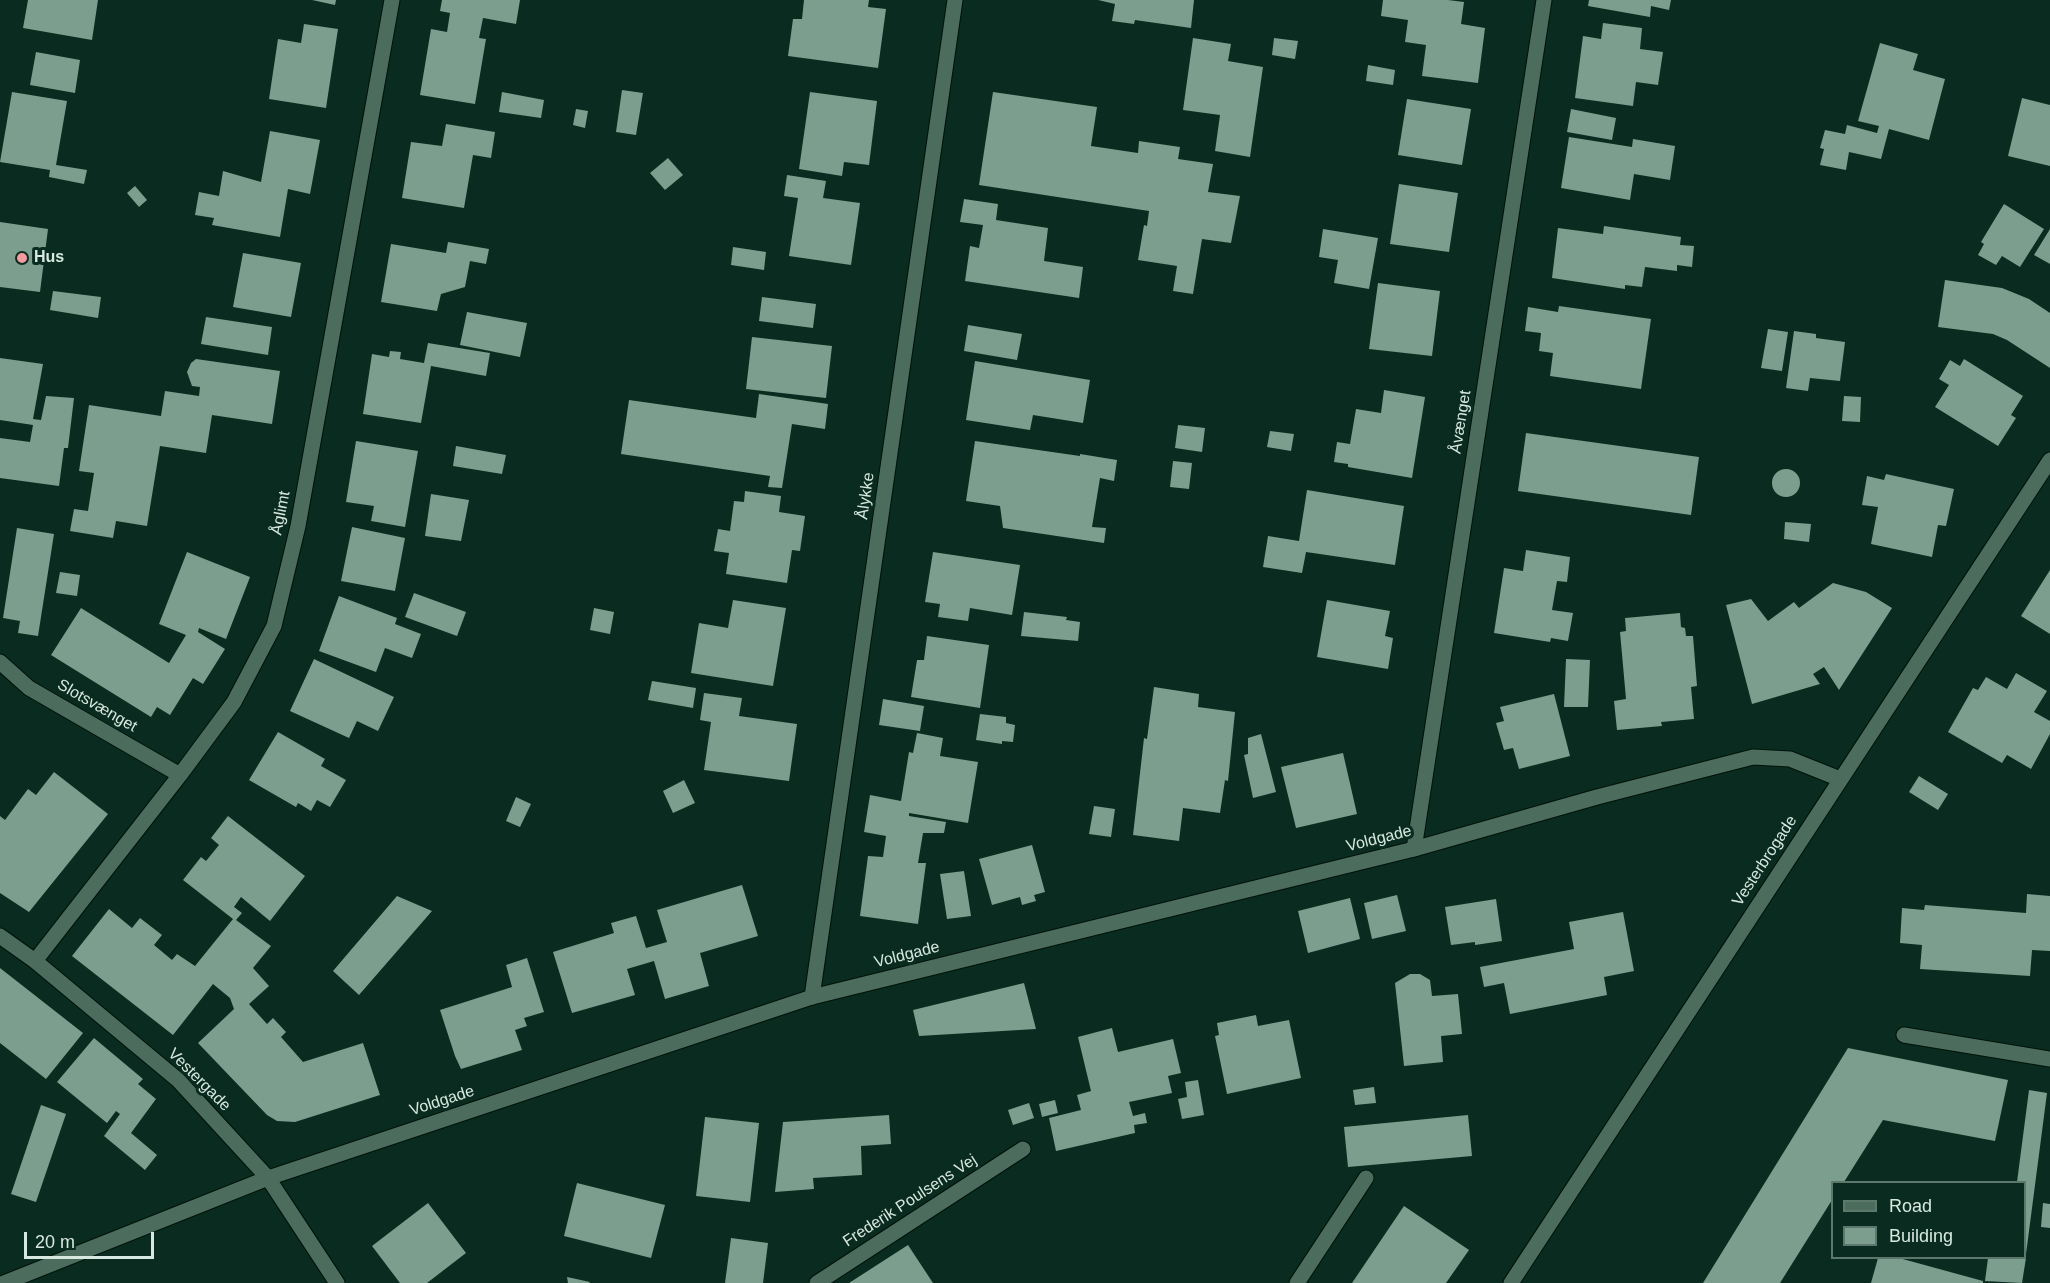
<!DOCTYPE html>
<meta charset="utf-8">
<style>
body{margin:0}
#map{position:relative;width:2050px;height:1283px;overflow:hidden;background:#0a2b1f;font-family:Helvetica,sans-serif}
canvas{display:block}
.legend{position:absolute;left:1831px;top:1181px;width:195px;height:78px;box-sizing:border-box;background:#0a2b1f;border:2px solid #5c776c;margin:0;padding:8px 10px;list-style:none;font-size:18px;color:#d7e8e0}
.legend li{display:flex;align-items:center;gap:12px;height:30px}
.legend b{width:30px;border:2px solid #5c776c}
.scale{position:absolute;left:24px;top:1232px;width:130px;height:27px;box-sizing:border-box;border:3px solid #d7e8e0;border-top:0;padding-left:8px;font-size:18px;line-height:21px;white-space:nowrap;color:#d7e8e0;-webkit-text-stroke:4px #0a2b1f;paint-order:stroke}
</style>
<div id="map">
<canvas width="2050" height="1283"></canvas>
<ul class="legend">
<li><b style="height:8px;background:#4c6c5e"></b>Road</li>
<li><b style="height:16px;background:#7c9e8e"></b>Building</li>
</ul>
<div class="scale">20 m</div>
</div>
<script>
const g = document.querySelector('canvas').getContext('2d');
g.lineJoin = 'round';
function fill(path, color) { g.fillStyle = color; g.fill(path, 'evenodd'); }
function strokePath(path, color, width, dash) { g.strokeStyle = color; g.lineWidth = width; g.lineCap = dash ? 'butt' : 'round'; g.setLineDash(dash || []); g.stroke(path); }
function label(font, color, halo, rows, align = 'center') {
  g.font = font + ' Helvetica,sans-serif'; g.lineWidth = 6; g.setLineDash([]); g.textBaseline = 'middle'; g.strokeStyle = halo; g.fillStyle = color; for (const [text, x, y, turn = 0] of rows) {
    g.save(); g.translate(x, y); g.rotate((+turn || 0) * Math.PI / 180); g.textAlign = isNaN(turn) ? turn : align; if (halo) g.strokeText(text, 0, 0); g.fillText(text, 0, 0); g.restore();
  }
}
fill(new Path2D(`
 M28,0h70l-6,40 -69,-12z
 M312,0h24l-1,5z
 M442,0h78l-4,24 -33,-6 -4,20 7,1 -11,65 -55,-9 11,-66 16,3 3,-19 -10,-2z
 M804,0h65l-1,7 18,2 -8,59 -90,-12 5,-37h9z
 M1098,0h96l-3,28 -56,-8 -1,4 -22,-3 3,-17z
 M1383,0h65l16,2 -3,22 24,4 -7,55 -56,-7 4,-31 -21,-3 3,-22 -27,-4z
 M1589,0h82l-2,10 -18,-4 -1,11 -62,-11z
 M1603,23l39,5 -2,21 23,3 -5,33 -22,-3 -3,24 -58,-8 8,-62 18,3z
 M304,24l34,5 -12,79 -57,-9 9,-60 23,4z
 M1193,38l38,6 -3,17 35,6 -13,90 -35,-6 5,-36 -37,-5z
 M1274,38l24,3 -3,18 -23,-4z
 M1880,43l38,11 -5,16 32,9 -16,61 -40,-11 -8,30 -32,-7 -3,18 -26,-5 4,-16 -4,-1 5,-18 20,4 2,-9 30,8 2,-7 -21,-5z
 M36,52l44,8 -5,33 -45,-8z
 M1368,65l27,5 -2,15 -27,-4z
 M622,90l21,3 -7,42 -20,-3z
 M12,92l55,9 -11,64 31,5 -3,14 -35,-7 1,-7 -50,-8z
 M502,92l42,8 -3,18 -42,-6z
 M810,92l67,9 -8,64 -25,-3 -2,14 -43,-7z
 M993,92l104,15 -6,39 47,7 1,-12 41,6 -2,12 35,5 -5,28 32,4 -9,47 -29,-4 -9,55 -20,-3 4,-25 -39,-6 6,-35 3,1 2,-15 -170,-26z
 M2022,98l28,7v61l-42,-10z
 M1407,99l64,10 -9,56 -64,-10z
 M576,109l12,2 -3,17 -12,-3z
 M1571,109l45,9 -4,22 -45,-8z
 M446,124l49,8 -4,26 -18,-3 -9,53 -62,-10 9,-56 31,4z
 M270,131l50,9 -10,54 -22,-5 -8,48 -68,-12 2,-7 -19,-3 4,-23 20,4 4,-25 38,11z
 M1569,137l63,10 1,-8 42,7 -5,34 -36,-6 -4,26 -69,-12z
 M668,158l15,17 -18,15 -15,-17z
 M787,175l39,6 -3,17 37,5 -9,62 -62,-9 9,-58 -14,-2z
 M1399,184l59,9 -9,59 -59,-8z
 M135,186l12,14 -8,7 -12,-14z
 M964,199l34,5 -2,16 52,8 -4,33 39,6 -4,31 -114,-17 5,-35 9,2 4,-23 -23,-3z
 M2004,204l40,25 -24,38 -18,-11 -6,9 -18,-10 6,-11 -3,-2z
 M0,222l48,7 -8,63 -40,-5z
 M1604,226l77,11 -1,8 14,1 -2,21 -15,-2v6l-32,-4 -3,20 -17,-2v4l-73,-11 6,-50 45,6z
 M1323,229l55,9 -9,51 -35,-6 4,-23 -19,-3z
 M2050,229v35l-16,-9z
 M448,242l41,7 -3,15 -16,-3 -5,26 -24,7 -4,17 -56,-9 10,-58 55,9z
 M733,247l33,5 -2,18 -33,-5z
 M243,253l58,10 -10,54 -58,-10z
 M1945,280l57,8 27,11 21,14v55l-43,-28 -14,-6 -55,-7z
 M1378,283l62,8 -8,65 -63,-7z
 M53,291l48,6 -3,21 -48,-8z
 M762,297l54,7 -3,24 -54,-7z
 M1559,306l92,13 -10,70 -91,-13 3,-23 -14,-2 2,-18 -16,-2 3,-24 30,5z
 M467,312l60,11 -7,34 -60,-12z
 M206,317l66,10 -4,28 -67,-11z
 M968,325l54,9 -5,26 -53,-9z
 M1768,329l20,3 -6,39 -21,-3z
 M1794,331l22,3v4l29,4 -5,39 -30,-3 -2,13 -22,-3z
 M752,337l80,9 -6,52 -80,-9z
 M428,343l62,10 -4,23 -55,-10 -10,57 -58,-9 9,-60 17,3 1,-6 11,1 -1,7 24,4z
 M0,358l43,6 -10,55 8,1 5,-24 28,2 -6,50h-4l-5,38 -59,-8v-40l30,4 3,-17 -33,-5z
 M196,359l84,12 -8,53 -60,-9 -6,38 -46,-7 -13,80 -31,-5 -3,17 -43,-7 4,-22 14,2 6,-38 -15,-2 10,-66 72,11 4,-25 34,5 1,-9 -8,-1 -5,-14 4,-9z
 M1964,359l59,37 -12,19 5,3 -18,28 -63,-39 14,-22 -10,-6 11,-19 10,6z
 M975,361l115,19 -7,43 -50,-8 -3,15 -64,-10z
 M1384,390l41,7 -13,81 -64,-11v-3l-14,-2 3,-20 13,2 6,-35 25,4z
 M759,394l69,10 -3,25 -33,-5 -10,64 -14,-1 2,-11 -149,-22 8,-54 127,18z
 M1844,396l17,1 -1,25 -18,-1z
 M1178,425l27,3 -3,24 -27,-4z
 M1270,431l24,3 -3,17 -24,-4z
 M1526,433l173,24 -8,58 -173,-24z
 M356,441l62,10 -13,76 -34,-6 3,-15 -28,-4z
 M975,441l105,15v-2l37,6 -3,21 -14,-3 -8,49 14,1 -2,15 -101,-15 -3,-22 -34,-5z
 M456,446l50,9 -4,19 -49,-8z
 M1173,461l19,2 -3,26 -19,-2z
 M1772 483a14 14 0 1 1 28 0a14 14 0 1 1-28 0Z
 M1886,474l68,15 -8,37 -8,-1 -6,32 -61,-13 7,-37 -16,-2 5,-29 17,4z
 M1307,490l97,16 -9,59 -89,-13 -4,21 -39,-6 5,-31 31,5z
 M745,491l36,5 -2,16 26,4 -5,35 -8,-1 -5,33 -61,-9 3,-21 -15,-2 4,-22 12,2 4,-30 10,1z
 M431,494l38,6 -8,41 -36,-5z
 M1785,522l26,2 -2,18 -25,-3z
 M352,527l53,11 -10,53 -54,-10z
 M17,528l37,6 -16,102 -20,-3 2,-12 -17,-3z
 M1526,550l44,7 -3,25 -10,-1 -5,29 21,3 -5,28 -17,-3 -1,4 -56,-9 10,-65 19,3z
 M187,552l63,25 -24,62 -27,-11 -1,4 27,17 -22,35 -10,-6 -23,37 -13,-8 -6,10 -100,-62 30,-47 88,55 17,-28 -27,-11z
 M933,552l87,13 -8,50 -42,-7 -2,13 -30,-4 2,-13 -15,-2z
 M2050,570v64l-29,-18z
 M60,572l20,3 -3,21 -21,-3z
 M1833,583l33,9 26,16 -53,82 -15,-23 -11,7 7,10 -68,20 -26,-99 25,-6 17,22 26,-19 5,6z
 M414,593l52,19 -9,24 -52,-19z
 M339,596l58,22 -2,6 26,10 -9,24 -27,-10 -9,24 -57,-21z
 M733,600l53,8 -13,78 -82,-13 8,-50 29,5z
 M1327,600l63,11 -5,25 8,2 -5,31 -71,-12z
 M594,608l20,4 -4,22 -20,-4z
 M1024,612l43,5 -1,3 14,2 -2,19 -57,-5z
 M1680,613l1,14 4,1 1,8h7l4,50 -6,1 3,32 -33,3 1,4 -45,4 -3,-29 12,-2 -6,-67 6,-1 -1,-13z
 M927,636l62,9 -9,63 -69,-11 6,-37h7z
 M314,659l80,38 -16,34 -21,-10 -8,17 -59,-27z
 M1566,659l24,1 -2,47h-24z
 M2016,673l31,18 -13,21 16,9v13l-19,35 -24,-14 -5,8 -54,-31 25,-44 5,2 8,-13 21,12z
 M652,681l44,7 -3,20 -45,-8z
 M1154,687l45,7 -1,13 37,5 -7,69 -3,-1 -5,33 -37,-5 -4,33 -46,-6 11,-97 3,1z
 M704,693l38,5 -3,18 58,8 -8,57 -85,-11 7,-48 -11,-2z
 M1554,694l16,62 -51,13 -6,-21 -9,2 -8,-27 8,-2 -4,-14z
 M883,699l41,7 -4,25 -41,-6z
 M980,714l26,3v6l9,2 -2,17 -11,-1v3l-26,-4z
 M278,732l47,27 -4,7 25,14 -16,27 -13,-7 -6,11 -13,-8 -2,4 -47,-27z
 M917,733l26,5 -3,18 38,6 -10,61 -59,-10v3l37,6 -2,11h-21l-5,30h8l-8,61 -58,-8 8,-60 15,1 3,-21 -22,-4 6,-37 31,6 8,-49 4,1z
 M1261,734l15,58 -23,6 -9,-43 4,-1v-16z
 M1343,753l14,61 -61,14 -15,-61z
 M54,772l54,42 -79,98 -29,-19v-77l5,4 23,-31 8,6z
 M1919,776l29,18 -10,16 -29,-18z
 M684,780l11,23 -22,10 -10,-22z
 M516,797l15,7 -11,23 -14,-6z
 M1094,806l21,3 -4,28 -22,-3z
 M228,816l77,60 -35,45 -29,-24 -7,10 8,6 -6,7 35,26 -18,22 16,18 -20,18 18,20 6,-6 13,14 -5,5 22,25 60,-19 17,52 -85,27 -18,-1 -10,-6 -69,-72 36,-34 -4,-11 -17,-14 -40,51 -101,-79 37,-47 23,19 8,-10 22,17 -8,10 18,15 5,-6 18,12 38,-47 -50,-39 18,-23 5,4 13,-16 -8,-7z
 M1032,845l13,47 -11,3 2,6 -14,4 -2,-8 -28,8 -13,-46z
 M964,871l7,45 -24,3 -7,-45z
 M742,885l16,51 -58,17 9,33 -44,13 -11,-38 -27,8 8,26 -63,18 -19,-61 61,-19 -3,-10 25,-7 10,32 21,-6 -10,-32z
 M2027,894l23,2v55l-18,-1 -2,26 -110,-7 2,-24 -22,-2 2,-35 22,2 1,-5 101,8z
 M1397,895l9,36 -34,8 -8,-36z
 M397,896l35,15 -73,84 -26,-24z
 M1350,898l10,41 -52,14 -10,-42z
 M1496,899l6,42 -27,4v-3l-24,3 -6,-38z
 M1623,912l11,59 -30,6 3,18 -97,19 -6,-31 -20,4 -4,-20 94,-18 -5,-27z
 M527,958l17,54 -20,6 3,8 -12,4 7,20 -61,19 -6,-13 -15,-46 72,-23 -6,-22z
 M0,968l83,65 -37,46 -46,-36z
 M1410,974h10l10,6 2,16 26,-2 4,40 -21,2 2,26 -39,4 -9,-83z
 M1024,983l12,46 -117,7 -6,-26z
 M1256,1015l2,11 31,-6 12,58 -74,16 -12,-58 4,-1 -2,-12z
 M1112,1028l6,24 55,-13 8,34 -13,3 4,17 -43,9 4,14 12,-3 2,10 -13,2 1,8 -79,18 -7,-33 32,-8 -4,-15 14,-4 -13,-54z
 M94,1038l49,41 -5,5 18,15 -25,34 26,22 -12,15 -41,-34 16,-22 -4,-3 -9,12 -50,-41z
 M1848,1048l160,32 -13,61 -112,-21 -39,62h-12v18l-52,83h-77z
 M1198,1080l6,35 -22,4 -4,-20 9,-2 -2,-15z
 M1374,1087l2,16 -21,2 -2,-15z
 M2029,1090l18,3 -21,161 -2,-72h-7z
 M1055,1100l3,13 -16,4 -3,-13z
 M1029,1103l5,15 -21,7 -5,-15z
 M41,1105l25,9 -30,88 -25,-8z
 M889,1115l2,29 -30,2 1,29 -49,3 1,11 -39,3 8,-70z
 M1468,1115l4,41 -124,11 -4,-40z
 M705,1117l54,6 -9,79 -54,-6z
 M577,1183l88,22 -14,53 -87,-22z
 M428,1203l38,50 -39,30h-27l-28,-37z
 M2043,1203l7,1v24l-9,-1z
 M1404,1206l65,44 -23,33h-94z
 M731,1238l37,5 -5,40h-38z
 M908,1245l25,38h-84z
 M1878,1258h21l84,23v2h-112z
 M1988,1258h38l-4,25 -37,-2z
 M567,1277l23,5 -1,1h-21z`), '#7c9e8e');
const lane = new Path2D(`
 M1297,1283l69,-105`);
const street = new Path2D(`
 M0,662l29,26 151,87
 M1414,849l130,-849
 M0,936l35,25 143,119 90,98 69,105
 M35,961l145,-186 54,-73 40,-76 24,-100 94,-526
 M812,997l143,-997
 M1904,1035l146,24
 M817,1283l206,-134`);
const secondary = new Path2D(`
 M4,1283l264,-105 544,-181 602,-148 183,-52 156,-40 37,2 50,20
 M1511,1283l539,-823`);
strokePath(lane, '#00120a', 17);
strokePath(street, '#00120a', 17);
strokePath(secondary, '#00120a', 17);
strokePath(lane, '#4c6c5e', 15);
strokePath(street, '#4c6c5e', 15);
strokePath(secondary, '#4c6c5e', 15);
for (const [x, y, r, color] of [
 [22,258,6,"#f49aa0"]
]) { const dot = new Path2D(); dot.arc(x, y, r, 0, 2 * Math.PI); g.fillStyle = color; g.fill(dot); strokePath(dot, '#0a2b1f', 2); }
label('bold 16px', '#d7e8e0', '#0a2b1f', [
 ["Hus",34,258]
], 'left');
label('16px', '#d7e8e0', '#0a2b1f', [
 ["Åvænget",1461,422,-81],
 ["Ålykke",866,496,-82],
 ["Åglimt",281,513,-79],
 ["Slotsvænget",97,706,30],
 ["Voldgade",1379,839,-14],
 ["Vesterbrogade",1765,861,-57],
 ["Voldgade",907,955,-14],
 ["Vestergade",199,1080,45],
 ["Voldgade",442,1101,-18],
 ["Frederik Poulsens Vej",910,1201,-33]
]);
</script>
